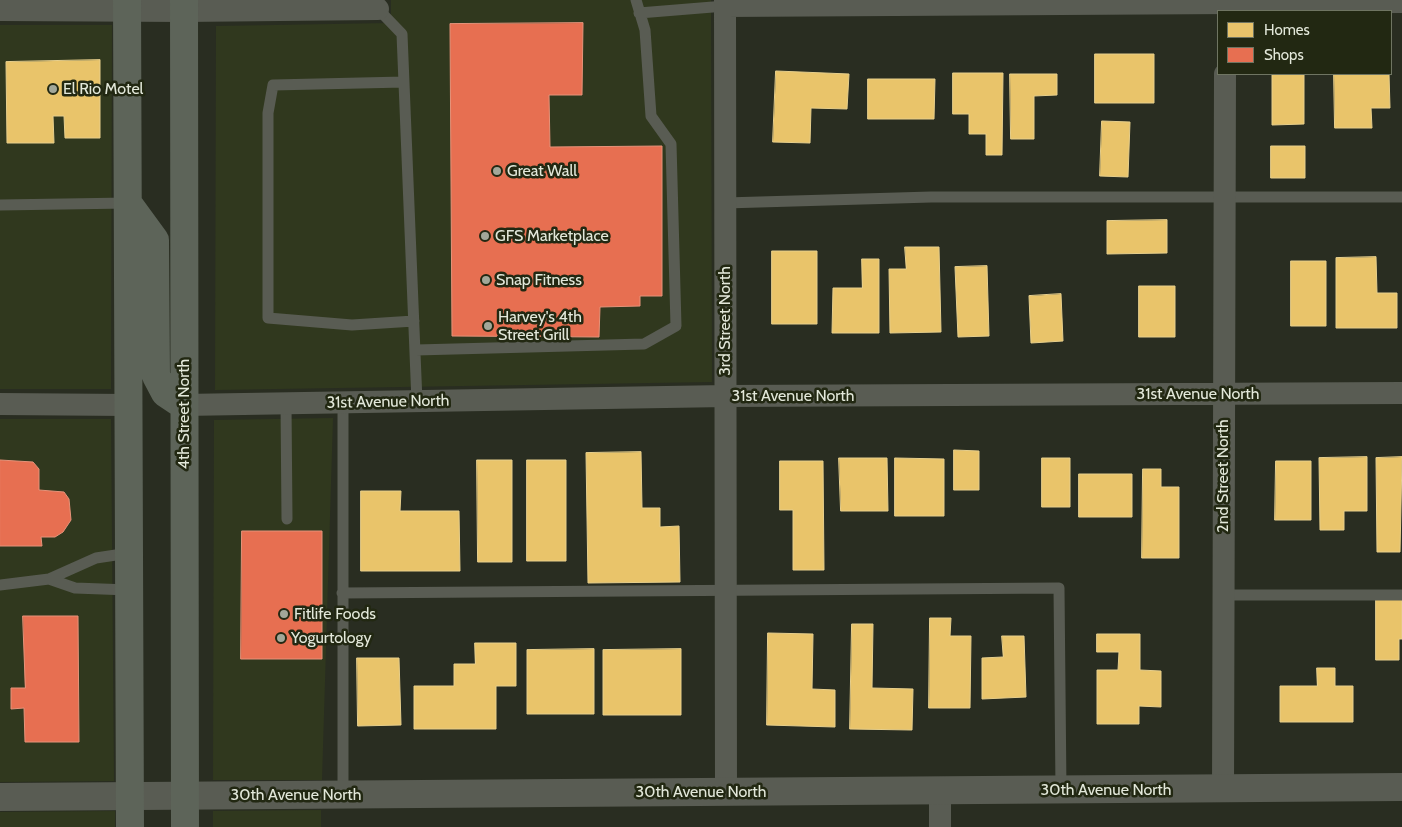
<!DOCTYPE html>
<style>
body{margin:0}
#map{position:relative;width:1402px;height:827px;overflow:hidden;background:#292d21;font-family:Cabin,sans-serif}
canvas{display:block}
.legend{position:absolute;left:1217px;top:10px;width:175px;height:65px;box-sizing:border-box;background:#222812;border:1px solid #6f7562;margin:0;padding:6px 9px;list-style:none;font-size:15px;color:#e3e8da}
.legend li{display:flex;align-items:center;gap:10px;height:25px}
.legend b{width:25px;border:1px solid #6f7562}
</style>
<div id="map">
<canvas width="1402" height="827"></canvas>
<ul class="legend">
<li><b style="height:14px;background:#e9c46a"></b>Homes</li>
<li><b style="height:14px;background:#e76f51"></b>Shops</li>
</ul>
</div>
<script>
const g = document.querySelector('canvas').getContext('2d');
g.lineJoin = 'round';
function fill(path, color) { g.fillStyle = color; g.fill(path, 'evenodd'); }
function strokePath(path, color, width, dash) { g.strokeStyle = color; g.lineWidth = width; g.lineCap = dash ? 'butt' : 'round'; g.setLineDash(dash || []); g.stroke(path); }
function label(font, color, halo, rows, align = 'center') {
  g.font = font + ' Cabin,sans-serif'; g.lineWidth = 5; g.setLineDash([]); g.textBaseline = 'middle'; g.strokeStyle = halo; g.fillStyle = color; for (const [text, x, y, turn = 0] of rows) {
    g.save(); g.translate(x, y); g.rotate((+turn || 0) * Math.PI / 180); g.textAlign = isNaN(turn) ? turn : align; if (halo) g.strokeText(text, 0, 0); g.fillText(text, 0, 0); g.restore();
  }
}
fill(new Path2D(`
 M391,0h320l1,382 -497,8 1,-364 175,-3z
 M0,25h112l-1,364h-111z
 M333,418l-11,362h-109l1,-360z
 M0,419h111l3,362 -114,1z
 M321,810v17h-108v-16z
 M115,811v16h-115v-15z`), '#30381e');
const homes = new Path2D(`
 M1095,54h59v49h-59z
 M100,60v78h-35l-1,-22h-11l1,27h-47l-1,-81z
 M776,71l73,3 -2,35 -36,-1 -1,35 -37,-1z
 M953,73h50l-1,82h-16v-21h-17v-20h-16z
 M1010,74h47v21l-23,1v43h-23z
 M1304,74v50l-32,1v-50z
 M1334,74h55l1,34h-19l1,20h-37z
 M868,79h67l-1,40h-66z
 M1102,121l28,1 -2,55 -28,-1z
 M1271,146h34v32h-34z
 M1167,220v33l-60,1v-33z
 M905,247h34l2,85 -51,1 -1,-64h17z
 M772,251h45v73h-45z
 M1376,257l1,36h20v35h-61v-70z
 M862,259h17v74h-47l1,-45h29z
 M1291,261h35v65h-35z
 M987,266l2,70 -31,1 -3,-70z
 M1139,286h36v51h-36z
 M1061,294l2,47 -32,2 -2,-47z
 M954,450l25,1v39h-25z
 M641,452l1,56h18v19l19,-1 1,56 -92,1 -2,-130z
 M1367,457v54h-23v19h-24l-1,-72z
 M1402,457l-2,95h-23l-1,-94z
 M839,458h48l1,53h-47z
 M895,458l49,1v57h-49z
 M1042,458h28v49h-28z
 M477,460h35v102h-34z
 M527,460h39v101h-39z
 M780,461h43l1,109h-31v-60h-13z
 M1276,461h35v59h-36z
 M1143,469h18v18h18v71h-37z
 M1079,474h53v43h-53z
 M361,491h40l-1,20h59l1,60h-99z
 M1376,598h26v41h-3v21h-23z
 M930,618h21l-1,18h21l-1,72h-41z
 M852,624h21l-1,64 41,1 -1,41 -62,-1z
 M768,633l45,1 -1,55 23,1v37l-68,-2z
 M1097,634h43v36l21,1v36l-22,-1v18h-42v-54h21l1,-18h-22z
 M1002,636h22l2,61 -44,2v-41l21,-1z
 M475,643h41v43h-20v43h-82v-43h40v-22h21z
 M594,649v65h-67v-64z
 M681,649v66h-78v-65z
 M357,658h42l2,67 -43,1z
 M1317,668h18v18h18v36h-73v-36h37z`);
fill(homes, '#e9c46a');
strokePath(homes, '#e7cf8c', 1);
const shops = new Path2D(`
 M583,23l-1,72h-33l1,52 112,-1v150h-22v10l-40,1 -1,30 -147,-1 -2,-312z
 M0,460l33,2 6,7v21l25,2 5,7 2,21 -8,12 -8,5h-14l1,9h-42z
 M242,531h80v128h-81z
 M23,616h55l1,126h-54l-1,-34 -13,1v-21h14z`);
fill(shops, '#e76f51');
strokePath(shops, '#e6937a', 1);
strokePath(new Path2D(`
 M378,6v3l24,25 15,368
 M639,13l86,-7
 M404,82l-131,3 -5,28v205l84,7 62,-4
 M725,203l206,-6h471
 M0,205l128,-2
 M416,350l228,-6 32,-18 -5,-182 -20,-28 -6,-86 -9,-30
 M343,403v392
 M286,404l1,115
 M49,579l26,9 54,2
 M0,585l49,-6 47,-21 33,-5
 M342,593l717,-5 2,202
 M1223,595h179`), '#595c53', 11);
strokePath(new Path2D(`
 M725,0l1,792
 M725,6l677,-4
 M0,10l184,1 194,-2
 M0,404l128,1
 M183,405l543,-9 676,-3
 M1223,789l2,-715
 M940,791v36`), '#595c53', 22);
strokePath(new Path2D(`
 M0,797l1402,-10`), '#595c53', 28);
strokePath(new Path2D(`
 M127,0l3,827
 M184,0l1,827
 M128,203l27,37 1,136 9,17 18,12`), '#5d6459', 28);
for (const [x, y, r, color] of [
 [53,89,5,"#a2a799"],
 [497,171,5,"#a2a799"],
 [485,236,5,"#a2a799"],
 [486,280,5,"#a2a799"],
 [488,326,5,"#a2a799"],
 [284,614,5,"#a2a799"],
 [281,638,5,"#a2a799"]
]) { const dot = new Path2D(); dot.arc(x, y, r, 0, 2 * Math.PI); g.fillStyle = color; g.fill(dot); strokePath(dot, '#222812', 2); }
label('16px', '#e3e8da', '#222812', [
 ["El Rio Motel",63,89],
 ["Great Wall",507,171],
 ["GFS Marketplace",495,236],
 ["Snap Fitness",496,280],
 ["Harvey's 4th",498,317],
 ["Street Grill",498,335],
 ["Fitlife Foods",294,614],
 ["Yogurtology",291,638]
], 'left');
label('16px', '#e3e8da', '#222812', [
 ["3rd Street North",725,321,-90],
 ["31st Avenue North",1198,394],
 ["31st Avenue North",793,396],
 ["31st Avenue North",388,402,-1],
 ["4th Street North",184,414,-90],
 ["2nd Street North",1223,476,-90],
 ["30th Avenue North",1106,790],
 ["30th Avenue North",701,792],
 ["30th Avenue North",296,795]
]);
</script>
